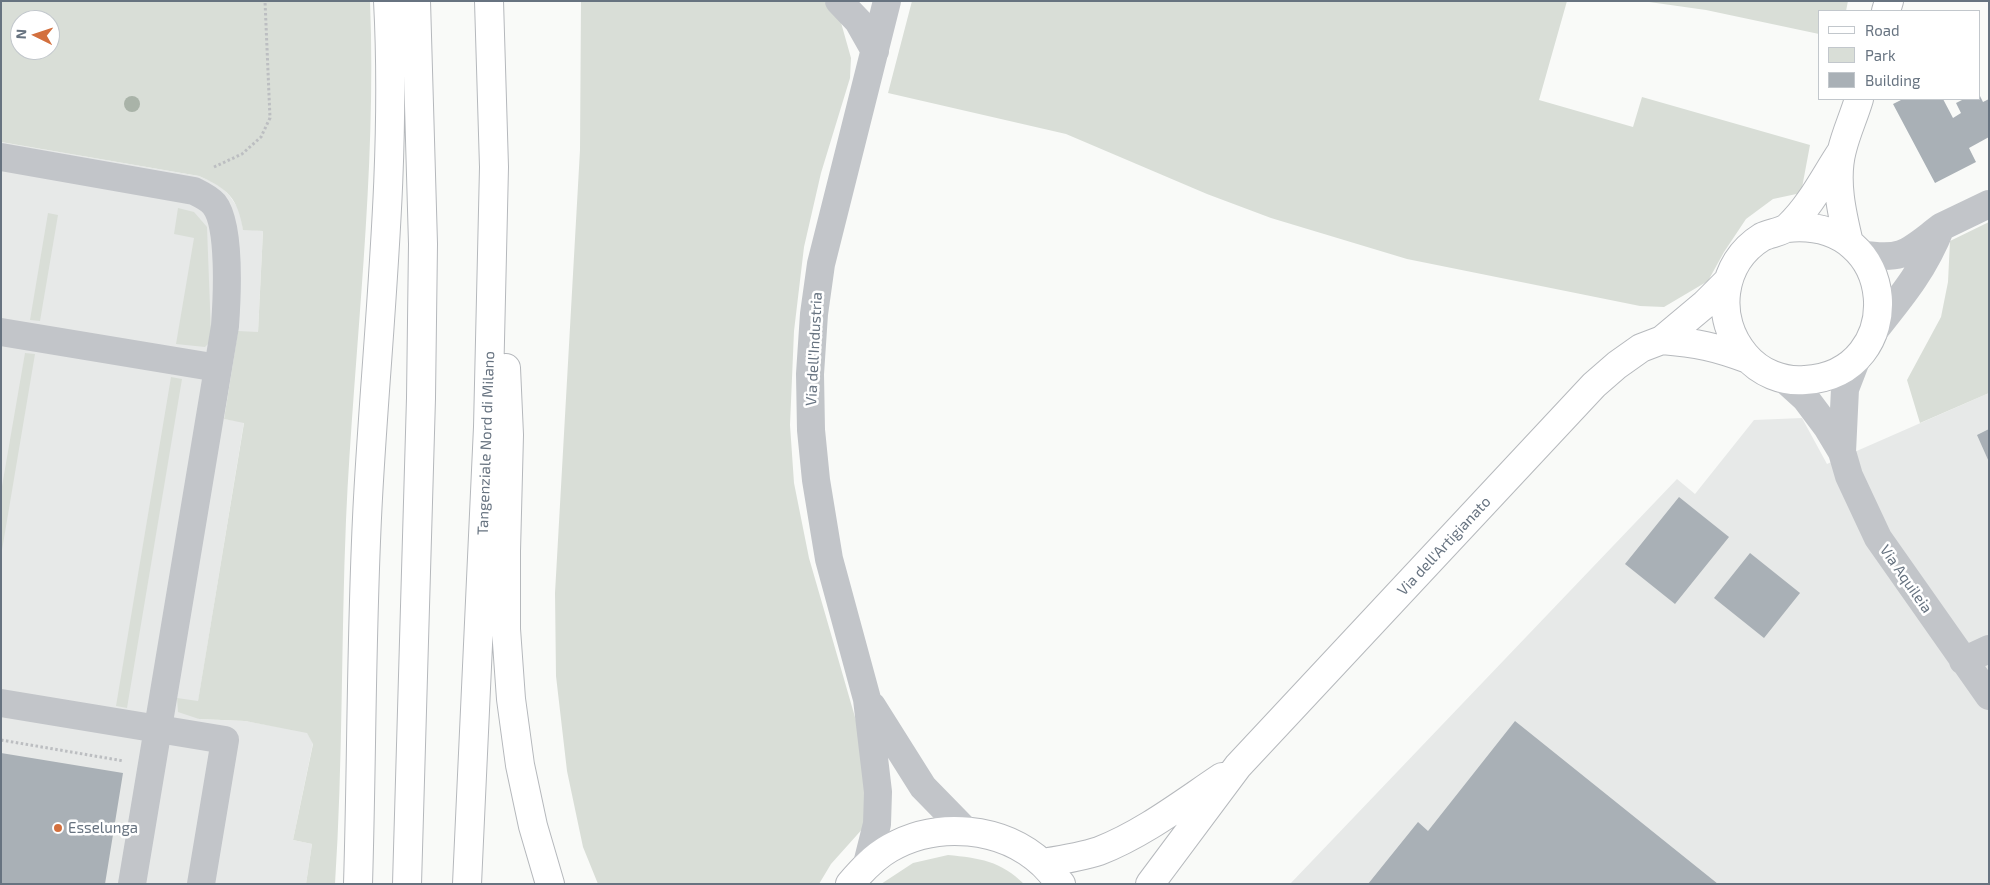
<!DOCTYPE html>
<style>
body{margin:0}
#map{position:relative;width:1990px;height:885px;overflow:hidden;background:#f9faf8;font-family:"Exo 2",sans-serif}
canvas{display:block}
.frame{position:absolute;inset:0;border:2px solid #677380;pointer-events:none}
.legend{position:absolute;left:1818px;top:10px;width:162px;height:90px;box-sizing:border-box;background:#fff;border:1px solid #c2c7cc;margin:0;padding:6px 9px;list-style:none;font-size:15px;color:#677380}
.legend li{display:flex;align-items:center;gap:10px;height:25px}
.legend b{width:25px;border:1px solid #c2c7cc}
.north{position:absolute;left:10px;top:10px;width:50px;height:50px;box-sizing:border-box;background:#fff;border:1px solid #c2c7cc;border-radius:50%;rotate:274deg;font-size:14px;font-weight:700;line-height:20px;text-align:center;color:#677380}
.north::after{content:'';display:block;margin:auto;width:18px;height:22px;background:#d3703e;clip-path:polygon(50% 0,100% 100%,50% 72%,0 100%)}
</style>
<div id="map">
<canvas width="1990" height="885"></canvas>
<div class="frame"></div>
<ul class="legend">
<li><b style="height:6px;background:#fff"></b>Road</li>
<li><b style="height:14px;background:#d9ded7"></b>Park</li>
<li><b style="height:14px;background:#a9b0b6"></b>Building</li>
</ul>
<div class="north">N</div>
</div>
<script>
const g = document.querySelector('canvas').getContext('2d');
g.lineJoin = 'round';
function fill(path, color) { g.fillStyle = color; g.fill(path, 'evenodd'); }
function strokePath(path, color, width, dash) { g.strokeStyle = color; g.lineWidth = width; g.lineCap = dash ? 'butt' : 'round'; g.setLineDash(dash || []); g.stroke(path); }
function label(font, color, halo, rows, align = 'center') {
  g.font = font + ' "Exo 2",sans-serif'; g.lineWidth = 5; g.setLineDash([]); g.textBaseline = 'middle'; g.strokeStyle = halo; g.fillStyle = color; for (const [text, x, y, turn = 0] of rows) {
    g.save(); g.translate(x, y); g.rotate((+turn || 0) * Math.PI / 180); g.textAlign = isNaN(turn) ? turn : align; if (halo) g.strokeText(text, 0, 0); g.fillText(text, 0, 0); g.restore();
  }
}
fill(new Path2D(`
 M1,142l198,34 21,9 9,10 11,16 3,18 20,2 -5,101h-20l-14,87 20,3 -46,280 -21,-3 22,20 46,2 62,11 6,11 -20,97 19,4 -6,40h-305z
 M1989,393v491h-699l387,-405 18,15 59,-74 48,-2 25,46z`), '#e7e9e8');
fill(new Path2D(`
 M1,1h369c7,174 -16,346 -24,519 -5,121 -3,243 -11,364h-29l6,-40 -19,-4 20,-96 -6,-11 -62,-12 -46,-2 -21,-7 -1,-14 21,3 46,-278 -20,-4 14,-88 20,1 5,-101 -20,-1c-5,-32 -16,-42 -44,-54l-198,-34zM20,20h30v30h-30z
 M581,1h243l16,18 11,39 -1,20 -29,95 -17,74 -10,84 -4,94 4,58 15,75 50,173 8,73 -2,22 -34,38 -12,20h-221l-15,-37 -16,-76 -11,-95 -1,-83 25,-443z
 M912,1h655l-28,99 94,27 9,-30 168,48 -9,48 -28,6 -27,20 -22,33 -16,29 -44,26 -24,-1 -233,-47 -136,-41 -64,-24 -141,-60 -178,-41z
 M1642,1h206l-2,10h-27v23l-113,-24z
 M178,208l16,4 13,15 4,107 -2,9 -4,4 -29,-3 18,-106 -20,-4z
 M48,213l10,2 -18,106 -10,-1z
 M1989,222v171l-69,30 -13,-43 34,-63 7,-35 2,-41z
 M25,353l10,1 -34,202v-64z
 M171,377l11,2 -55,329 -11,-2z
 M948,855c31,3 53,6 76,29h-143l32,-21z`), '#d9ded7');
fill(new Path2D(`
 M1979,94l4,8 6,-3v38l-20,11 7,14 -41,21 -42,-79 10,-5h40l10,19 8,-5 -5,-10 8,-4h15z
 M1989,429v33l-12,-27z
 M1679,497l50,40 -54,67 -50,-40z
 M1750,553l50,40 -36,45 -50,-40z
 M1515,721l203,163h-350l50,-62 10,9z
 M1,753l122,20 -18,111h-104z`), '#a9b0b6');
const major = new Path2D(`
 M1886,11l3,-10
 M1787,228c114,-12 122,146 18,152 -22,2 -45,-7 -60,-25 -31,-36 -25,-92 17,-118 8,-4 21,-5 27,-11 22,-21 36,-50 52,-74
 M1849,243c-7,-29 -15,-63 -7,-93 4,-17 12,-34 17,-51
 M1662,340c35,3 54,7 86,19
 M1042,863c19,-3 39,-6 57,-12 44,-17 84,-48 123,-74
 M850,884c12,-14 24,-27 40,-36 47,-27 112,-22 153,16 6,6 12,13 18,20
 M1150,884l88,-118 356,-381 23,-20 24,-17 21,-8 43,-36 23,-23`);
const highway = new Path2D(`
 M506,368l3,67 -3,116v78l5,70 9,66 13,61 17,58
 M358,884c4,-129 3,-258 10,-386 9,-165 29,-331 20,-497
 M407,884l14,-486 2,-154 -7,-243
 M467,884l21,-457 6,-260 -5,-166`);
strokePath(major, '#b6b9bd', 30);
strokePath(highway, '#b5b8bc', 30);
strokePath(new Path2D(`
 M214,167l28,-13 19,-17 9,-19 -5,-117
 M1,740l123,21`), '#bcbec1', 3, [2.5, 2.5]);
strokePath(new Path2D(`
 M839,1l19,20 17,30
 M1,157l193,34c6,3 15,7 20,13 17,21 13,94 11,122l-93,558
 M1941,227l48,-23
 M1861,254c43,7 47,-2 80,-27 -17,43 -39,69 -67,104
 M1,332l217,36
 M1784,379l22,20 21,28 15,25 7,24 29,62 111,158
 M1842,452l3,-63 12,-31
 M1963,661l26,-12
 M1,703l224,37 -24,144
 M872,706l51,81 43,44
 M867,864l10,-40 1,-32 -11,-93 -38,-140 -13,-79 -5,-50 -1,-56 4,-60 7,-50 66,-263`), '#c2c5c9', 28);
strokePath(major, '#fff', 28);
strokePath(highway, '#fff', 28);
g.fillStyle = '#a9b3a8';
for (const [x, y] of [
 [132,104]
]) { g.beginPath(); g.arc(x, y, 8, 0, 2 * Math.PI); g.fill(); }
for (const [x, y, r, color] of [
 [58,828,5,"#d3703e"]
]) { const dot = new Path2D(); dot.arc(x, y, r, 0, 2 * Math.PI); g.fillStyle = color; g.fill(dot); strokePath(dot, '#fff', 2); }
label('15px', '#677380', '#fff', [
 ["Via dell'Industria",814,349,-87],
 ["Tangenziale Nord di Milano",486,443,-88],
 ["Via dell'Artigianato",1444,546,-47],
 ["Via Aquileia",1906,579,55]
]);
label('15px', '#677380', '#fff', [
 ["Esselunga",68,828]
], 'left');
</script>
